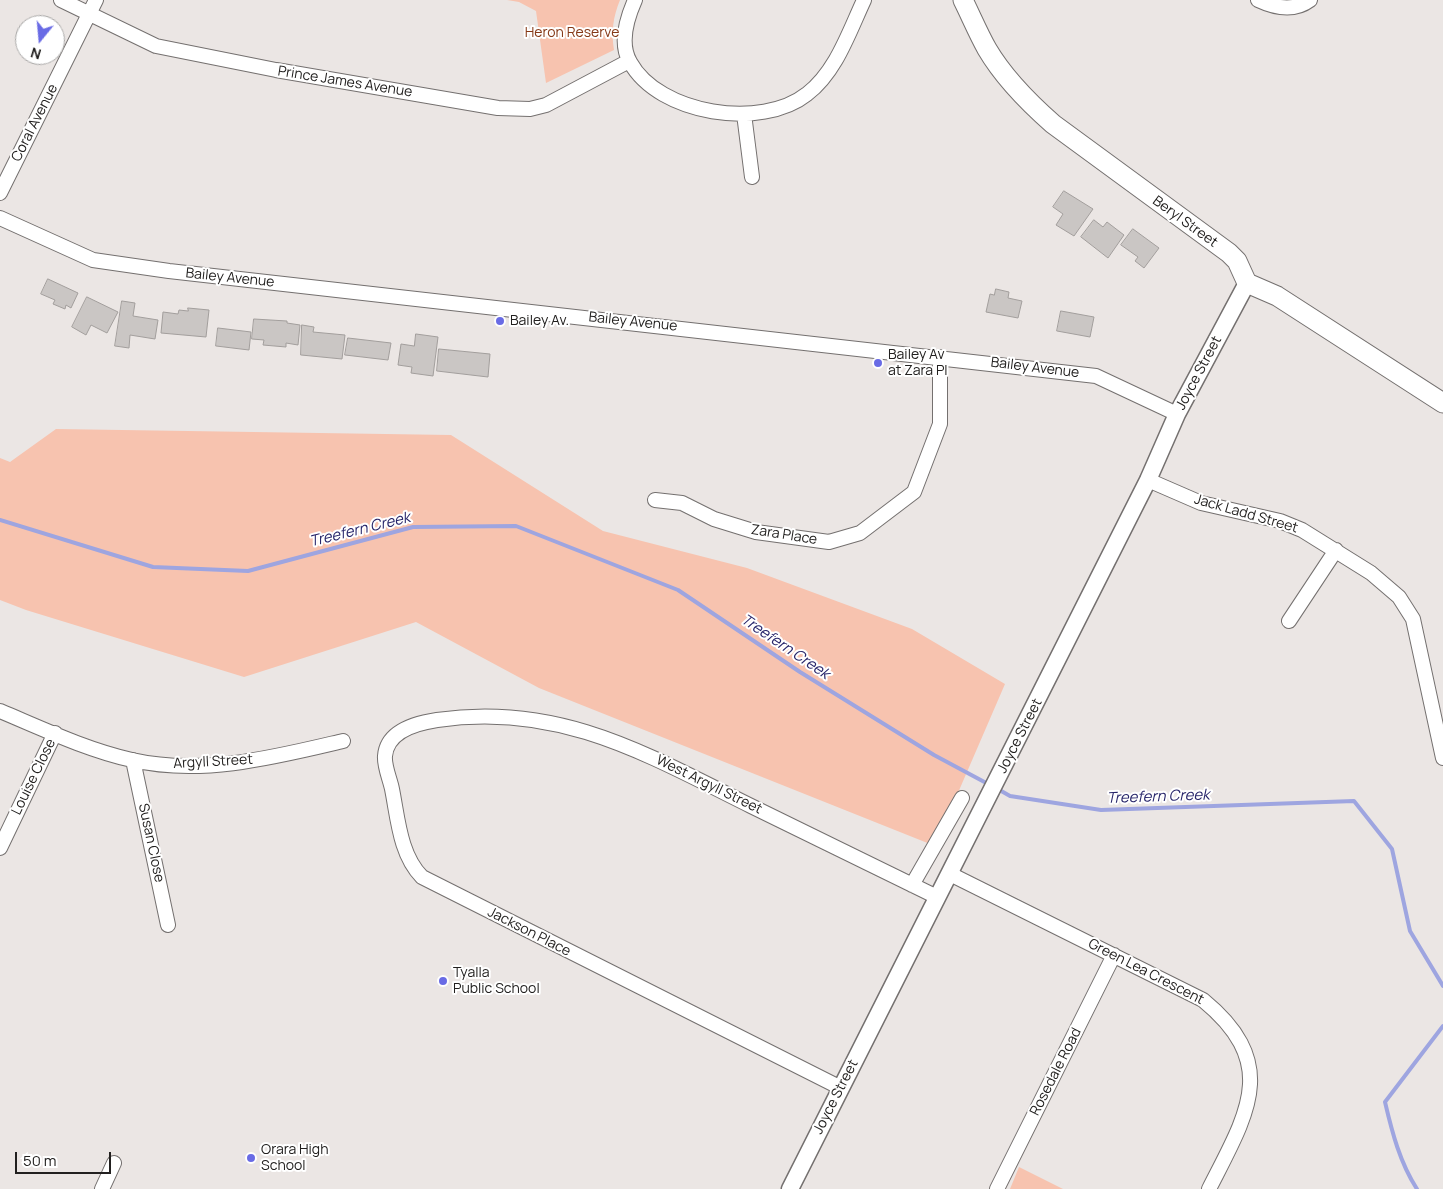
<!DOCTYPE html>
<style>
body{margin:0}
#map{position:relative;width:1443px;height:1189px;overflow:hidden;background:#ebe6e4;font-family:Manrope,sans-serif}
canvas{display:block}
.north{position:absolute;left:15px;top:15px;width:50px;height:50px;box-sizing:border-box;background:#fff;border:1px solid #a7a6a5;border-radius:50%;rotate:197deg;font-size:14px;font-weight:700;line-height:20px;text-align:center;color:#22201f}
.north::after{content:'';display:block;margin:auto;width:18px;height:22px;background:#696be5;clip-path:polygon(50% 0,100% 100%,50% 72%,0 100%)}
.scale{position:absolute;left:15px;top:1152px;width:96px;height:22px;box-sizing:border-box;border:2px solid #22201f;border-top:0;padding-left:6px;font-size:15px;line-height:18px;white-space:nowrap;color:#22201f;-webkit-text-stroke:4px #fff;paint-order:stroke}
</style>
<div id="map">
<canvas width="1443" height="1189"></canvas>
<div class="north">N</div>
<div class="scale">50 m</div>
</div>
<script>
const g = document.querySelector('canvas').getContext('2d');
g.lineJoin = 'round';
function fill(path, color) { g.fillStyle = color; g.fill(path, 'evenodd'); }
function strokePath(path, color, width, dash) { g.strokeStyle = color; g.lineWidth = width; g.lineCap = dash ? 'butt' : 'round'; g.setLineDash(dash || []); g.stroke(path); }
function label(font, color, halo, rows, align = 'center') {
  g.font = font + ' Manrope,sans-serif'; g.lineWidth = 4; g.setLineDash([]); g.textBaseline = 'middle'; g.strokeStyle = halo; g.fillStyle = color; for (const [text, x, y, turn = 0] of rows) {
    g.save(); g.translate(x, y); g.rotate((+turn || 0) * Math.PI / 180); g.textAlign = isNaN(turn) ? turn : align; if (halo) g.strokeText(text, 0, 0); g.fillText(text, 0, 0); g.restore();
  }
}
fill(new Path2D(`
 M507,0h113c-7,17 -9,32 -6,50l-68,33 -10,-72 -17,-9z
 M56,429l395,6 152,96 144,37 165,61 93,55 -70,162 -396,-158 -123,-66 -172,55 -218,-67 -26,-10v-142l10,4z
 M1019,1167l44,22h-53z`), '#f7c3af');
strokePath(new Path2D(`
 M0,520l153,47 95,4 165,-44 103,-1 162,64 122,82 134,83 56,30
 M996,788l14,8 91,14 253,-9 38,48 18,82 33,55
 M1417,1189c-17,-26 -25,-57 -32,-87l58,-76`), '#9ea5e0', 4);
const building = new Path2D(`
 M1064,191l29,18 -19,27 -18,-11 7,-11 -10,-7z
 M1094,220l9,7 4,-5 17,13 -16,23 -27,-21z
 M1133,229l26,19 -15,20 -9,-7 3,-4 -17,-12z
 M48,279l30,14 -7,15 -5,-3 -1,4 -12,-5 2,-4 -14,-6z
 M996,289l13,3 -1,6 14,3 -4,17 -32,-6 4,-18 4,1z
 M87,297l31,15 -11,21 -16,-8 -5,10 -14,-8z
 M122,301l13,2 -2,13 25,4 -3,19 -25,-4 -1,13 -14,-2z
 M188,308l21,2 -3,27 -45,-4 2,-21 15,2 1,-4 9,1z
 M1061,311l33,6 -4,20 -33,-6z
 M254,319l33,2v2l13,2 -2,20 -12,-2v4l-23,-2 1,-5 -12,-1z
 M302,325l12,2 -1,5 32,3 -3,24 -41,-4z
 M218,328l33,4 -2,18 -33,-4z
 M416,334l22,3 -5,39 -22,-3 1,-6 -14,-2 3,-21 13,2z
 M348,338l43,5 -3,17 -43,-5z
 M439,349l51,5 -2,23 -51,-6z`);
fill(building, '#cac6c4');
strokePath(building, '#a29e9c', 1);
const minor = new Path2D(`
 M61,0l95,46 120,24 222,38 32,1 16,-4 83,-44
 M635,0c-8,18 -16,43 -5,62 29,53 132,68 177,32 29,-22 42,-62 57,-94
 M1258,0c17,8 36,12 52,0
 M744,114l8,63
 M0,193l96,-193
 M0,218l93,42 76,11 927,105 81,38
 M1148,480l53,23 79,18 22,9 69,43 28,24 14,22 30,139
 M655,500l27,3 32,16 42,13 73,10 31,-9 54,-41 26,-68v-67
 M1289,621l47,-71
 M0,711c43,18 87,39 132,49 70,16 143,-3 211,-19
 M133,760l35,165
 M0,848l55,-115
 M950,874l253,126c78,64 44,114 6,189
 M912,885l50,-87
 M841,1088l-419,-211c-22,-22 -24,-58 -30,-88 -2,-10 -8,-23 -7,-33 2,-25 32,-33 52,-36 122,-18 209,34 314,86 62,30 124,61 186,91
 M102,1189l12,-26
 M997,1189l117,-234`);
const tertiary = new Path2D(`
 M790,1189l358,-709 29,-66 70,-131`);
const secondary = new Path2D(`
 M963,0c8,16 15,33 24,49 17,29 41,53 66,75l176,129 8,8 10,22 30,13 166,107`);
strokePath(minor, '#74706f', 16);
strokePath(tertiary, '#74706f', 19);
strokePath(secondary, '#74706f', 21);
strokePath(minor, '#fff', 14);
strokePath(tertiary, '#fff', 16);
strokePath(secondary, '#fff', 19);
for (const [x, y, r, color] of [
 [500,321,5,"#696be5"],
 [878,363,5,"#696be5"],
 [443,981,5,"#696be5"],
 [251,1158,5,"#696be5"]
]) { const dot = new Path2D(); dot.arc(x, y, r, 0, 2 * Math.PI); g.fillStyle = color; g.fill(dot); strokePath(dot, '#fff', 2); }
label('14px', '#853816', '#fff', [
 ["Heron Reserve",572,33]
]);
label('14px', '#22201f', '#fff', [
 ["Prince James Avenue",345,82,9],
 ["Coral Avenue",35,123,-63],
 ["Beryl Street",1185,222,36],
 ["Bailey Avenue",230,278,6],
 ["Bailey Avenue",633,322,6],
 ["Bailey Avenue",1035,368,7],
 ["Joyce Street",1199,373,-62],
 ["Jack Ladd Street",1246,514,16],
 ["Zara Place",784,535,9],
 ["Joyce Street",1020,736,-63],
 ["Argyll Street",213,762,-3],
 ["Louise Close",34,777,-64],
 ["West Argyll Street",709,785,26],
 ["Susan Close",151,843,78],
 ["Jackson Place",529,932,27],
 ["Green Lea Crescent",1146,972,27],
 ["Rosedale Road",1056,1072,-63],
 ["Joyce Street",836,1097,-63]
]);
label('14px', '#22201f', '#fff', [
 ["Bailey Av.",510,321],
 ["Bailey Av",888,355],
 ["at Zara Pl",888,371],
 ["Tyalla",453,973],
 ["Public School",453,989],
 ["Orara High",261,1150],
 ["School",261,1166]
], 'left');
label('italic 15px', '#27256a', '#fff', [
 ["Treefern Creek",360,530,-14],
 ["Treefern Creek",785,647,34],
 ["Treefern Creek",1158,797,-2]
]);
</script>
